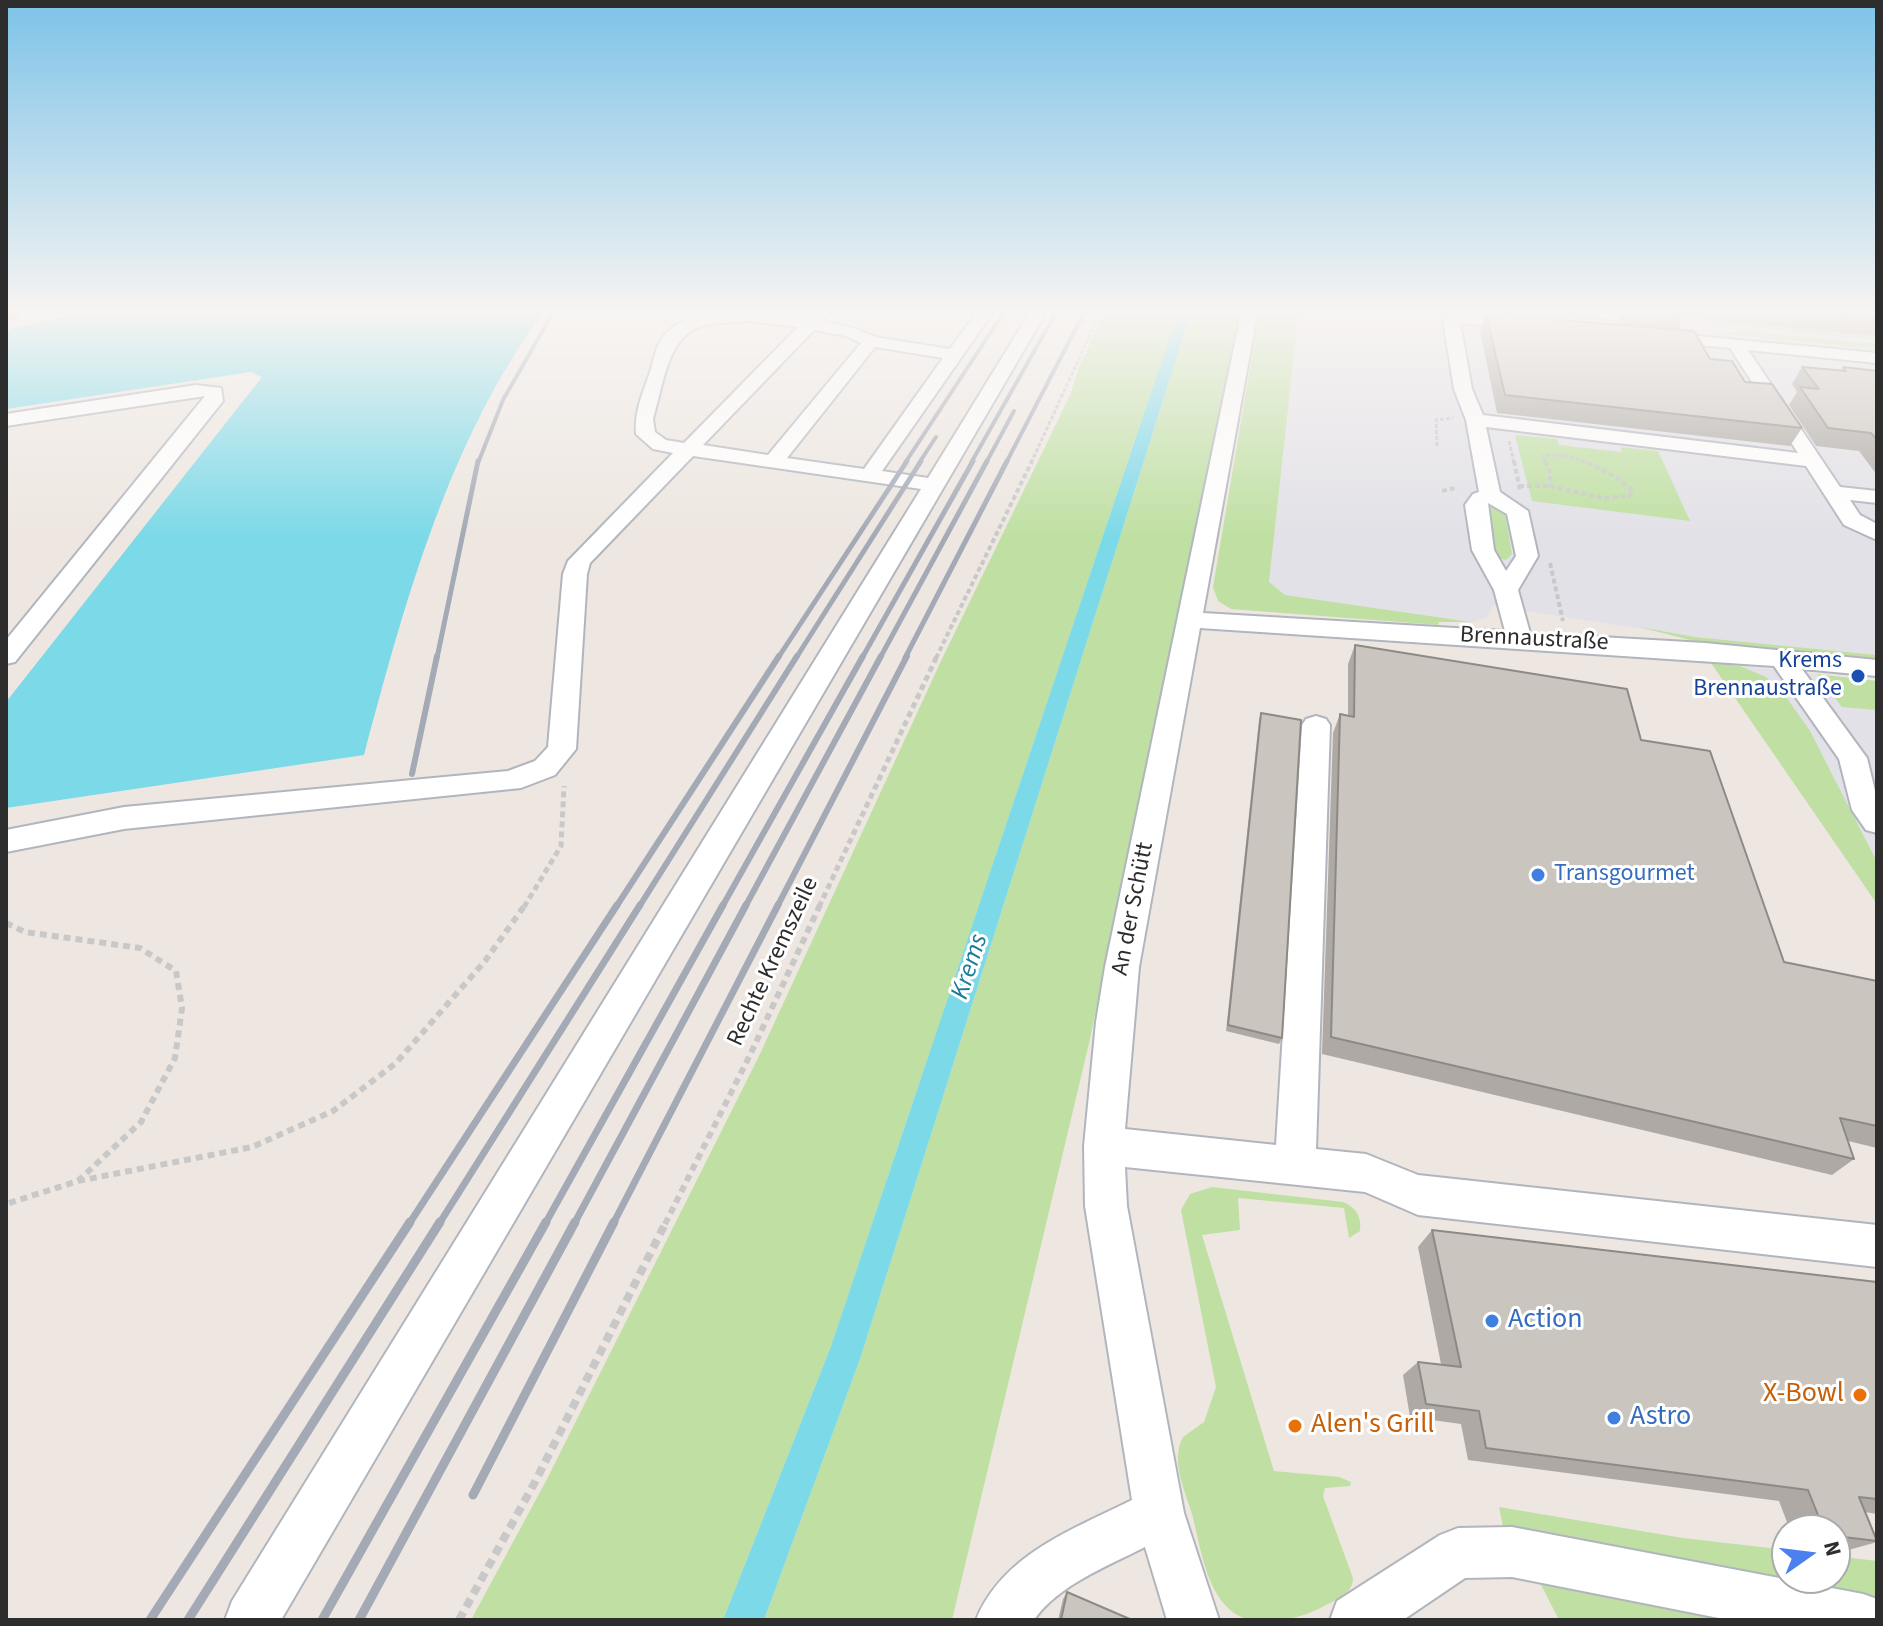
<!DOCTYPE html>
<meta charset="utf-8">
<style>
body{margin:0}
#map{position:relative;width:1883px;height:1626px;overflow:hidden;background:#eee7e1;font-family:"Source Sans 3",sans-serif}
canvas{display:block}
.frame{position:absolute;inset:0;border:8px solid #2d2d2d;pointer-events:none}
.north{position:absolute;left:1771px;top:1514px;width:80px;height:80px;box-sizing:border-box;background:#fff;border:2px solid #ababab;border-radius:50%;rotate:76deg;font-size:22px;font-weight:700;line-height:32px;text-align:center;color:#2d2d2d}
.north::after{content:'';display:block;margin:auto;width:28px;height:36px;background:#4d80ef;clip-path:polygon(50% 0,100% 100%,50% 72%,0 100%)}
</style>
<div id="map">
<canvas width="1883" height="1626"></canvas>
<div class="frame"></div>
<div class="north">N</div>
</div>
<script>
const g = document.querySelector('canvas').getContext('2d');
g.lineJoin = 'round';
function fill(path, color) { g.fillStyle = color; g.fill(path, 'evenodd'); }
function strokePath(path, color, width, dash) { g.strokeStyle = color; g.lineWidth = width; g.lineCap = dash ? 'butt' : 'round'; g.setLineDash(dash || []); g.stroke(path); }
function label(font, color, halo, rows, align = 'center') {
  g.font = font + ' "Source Sans 3",sans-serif'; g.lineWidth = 6; g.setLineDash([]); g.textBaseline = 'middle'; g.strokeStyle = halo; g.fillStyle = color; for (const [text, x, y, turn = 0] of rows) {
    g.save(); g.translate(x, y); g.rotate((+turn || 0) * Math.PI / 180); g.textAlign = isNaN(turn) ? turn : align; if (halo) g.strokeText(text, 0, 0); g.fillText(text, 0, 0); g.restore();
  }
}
fill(new Path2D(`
 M1299,309h578v346l-182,-18 -203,-31 -5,12 -16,4 -186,-27 -16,-13z
 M1711,663l166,18v223z`), '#e2e1e7');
fill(new Path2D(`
 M1106,309h73l-348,1037 -108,274h-252l76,-141 212,-423 182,-395 130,-268 8,-26z
 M1192,309h49l-151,730 -138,581h-188l96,-261z
 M1260,309h39l-30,273 16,13 186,27h-32l-1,3 -207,-16 -13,-8 -5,-14z
 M1451,309h108l4,11z
 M1703,319l174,17v4l-163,-16z
 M1743,331l134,13v5l-161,-16z
 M1515,435l42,4 2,6 63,7 -2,-5 38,4 32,70 -158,-20z
 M1493,502l12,12 7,40 -6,6 -12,-3 -7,-54z
 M1639,627l56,10 182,18v3l-179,-16z
 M1711,663l29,3 26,11 18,17 26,37 67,131v42z
 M1817,674l60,7v29l-35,-3z
 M1212,1187l131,15c13,5 19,15 17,29l-11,7 -5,-30 -106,-10 2,32 -38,5 72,236 65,6 12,5 -1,4 -25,2 -2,8 30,82c0,16 -16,21 -29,28 -16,9 -34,14 -53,14 -7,0 -17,1 -24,-1 -40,-12 -46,-72 -55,-105 -7,-24 -22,-54 -9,-77l21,-15 12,-35 -35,-177 9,-16z
 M1499,1507l184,31 104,12v28h48v-22l42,5v39l-373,-68z
 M1539,1581l200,39h-180z`), '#bfe0a2');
fill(new Path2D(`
 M95,309h450c-97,133 -139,289 -181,446l-358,53v-106l256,-325 -11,-5 -245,37v-79z
 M1179,309h13l-332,1050 -96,261h-41l108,-274z`), '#7cd9e8');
const minor = new Path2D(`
 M816,309h17l-11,12 35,8 18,8 75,12 29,-40h16l-113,162 46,7 104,-169h16l-767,1311h-56l7,-19 689,-1112 -228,-33 -103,107 -3,11 -11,175 -21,26 -34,13 -397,41 -118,23v-22l118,-23 384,-36 27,-10 13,-14 15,-173 5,-13 105,-108 -20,-4 -17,-15c-2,-21 6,-39 13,-59 4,-11 6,-26 12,-35 27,-41 105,-27 145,-21zM749,321l49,6 -114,116 -18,-3 -11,-8 -2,-13c10,-32 14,-86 52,-94 14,-3 30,-3 44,-4zM814,330l32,6 15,7 -93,112 -65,-10zM875,347l68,11 -79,111 -77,-11z
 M1242,309h16l-55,304 302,18 -11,-41 -22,-40 -7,-45 8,-11 6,-2 -13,-72 -12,-31 -11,-69c19,-17 58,-5 82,-2l8,5 -8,5 -65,-5 12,66 11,26 315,38 -68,-105 -70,-7 -8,-5 2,-4 223,21v10l-129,-13 92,137 37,4v12l-27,-3 10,15 17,9v16l-33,-15 -38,-59 -320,-39 14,65 28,19 10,45 -20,34 12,43 175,10 172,17v16l-75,-7 65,89 10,41v34l-11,-3 -14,-20 -13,-51 -65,-93 -574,-38 -61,339 -14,162 151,16 26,-420 4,-6 10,-3 10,3 4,6 -14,424 50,5 52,21 459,50v42l-459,-52 -53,-23 -240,-25 2,39 57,307 35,107h-52l-22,-73c-37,19 -87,38 -111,73h-58c27,-66 96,-90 156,-120l-47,-294 -1,-60 12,-124 9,-55zM1488,503l19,11 9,42 -10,15 -12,-21z
 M1562,309c24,0 88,-3 105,11l-8,5 -89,-11z
 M196,385l25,3 2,13 -208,261 -9,2v-24l199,-244 -199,30v-12z
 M1512,1527l351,67 14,5v21h-148l-217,-43 -47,1 -62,42h-73l7,-19 103,-66 18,-7z`);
const highway = new Path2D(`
 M6,309h18l-10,9 -8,2z`);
strokePath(minor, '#b1b5bd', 4);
strokePath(highway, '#c8c8c8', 4);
strokePath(new Path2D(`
 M1509,441l5,22
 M1437,446l-1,-26 17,-2
 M1031,463l71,-154
 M1546,463l-4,-7 20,-1 27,8`), '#c8c8c8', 3, [4, 2]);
strokePath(new Path2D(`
 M1514,461l6,29
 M1545,461l5,11v14
 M1519,486h31
 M1550,486l52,12 27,-2 4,-6 -17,-13 -32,-16
 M1442,491l13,-3
 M1550,563l13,58
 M936,658l96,-197`), '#c8c8c8', 4, [5, 3]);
strokePath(new Path2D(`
 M524,907l37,-61 3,-60
 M819,907l118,-251`), '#c8c8c8', 5, [6, 4]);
strokePath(new Path2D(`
 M6,923l19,9 115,16 36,23 6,37 -7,50 -34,64 -63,59 -72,23
 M78,1181l174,-34 81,-36 63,-48 89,-102 40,-56
 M665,1224l85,-169 70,-150`), '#c8c8c8', 6, [7, 5]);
strokePath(new Path2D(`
 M459,1620l76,-138 131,-260`), '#c8c8c8', 8, [9, 6]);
fill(minor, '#fff');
fill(highway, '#f59165');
strokePath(new Path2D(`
 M478,463l25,-63 52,-91
 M905,463l101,-154
 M919,463l17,-26
 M971,463l87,-154
 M986,463l28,-52
 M1006,463l80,-154`), '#a4a9b6', 4);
strokePath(new Path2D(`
 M437,658l41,-197
 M778,658l129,-197
 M796,658l125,-197
 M862,658l111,-197
 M880,658l107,-197
 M905,658l102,-197`), '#a4a9b6', 5);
strokePath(new Path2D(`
 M412,774l25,-118
 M616,907l163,-251
 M639,907l158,-251
 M722,907l141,-251
 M745,907l136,-251
 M777,907l130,-251`), '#a4a9b6', 6);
strokePath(new Path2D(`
 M409,1224l208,-319
 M439,1224l201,-319
 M545,1224l178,-319
 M574,1224l172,-319
 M613,1224l165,-319`), '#a4a9b6', 7);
strokePath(new Path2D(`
 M473,1495l141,-273
 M150,1620l260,-398
 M188,1620l252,-398
 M322,1620l224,-398
 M359,1620l216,-398`), '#a4a9b6', 9);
fill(new Path2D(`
 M1614,309h263v27l-193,-19 -6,12 32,30 35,23 57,46 -12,18 -293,-33 -17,-82 6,-17 136,11z
 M1802,367l39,3 2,-3 34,4v104l-18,-24 -43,-5 -27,-41 8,-13 -5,-8z
 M1355,645l286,95 143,222 93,19v167l-29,-7 6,18 -22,16 -510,-121 11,-321 7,-19 8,2v-52z
 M1261,713l21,325 -3,6 -53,-13 33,-311z
 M1432,1230l445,52v232l-12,-2 12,30 -32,9 -10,-2v-19h-45l-11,-29 -311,-41 -7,-36 -51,-7 -7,-42 15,-13 23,2 -23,-117z
 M1067,1592l65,28h-74l5,-21z`), '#aea9a4');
const building = new Path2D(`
 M1630,309h52l3,7 -54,-5z
 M1778,309h99v9z
 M1486,314l208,17 16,28 22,2 13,21 27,2 30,44 -297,-33z
 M1802,367l44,4 -3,-4 34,4v69l-6,-7 -43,-5 -28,-41 19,2z
 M1355,645l272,44 14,51 69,11 74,211 93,19v145l-37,-8 14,41 -523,-122 9,-323 14,3z
 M1261,713l40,7 -19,318 -54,-13z
 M1432,1230l445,52v217l-18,-2 18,44 -42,-5v-6h-11l-16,-40 -322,-42 -7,-37 -53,-7 -8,-42 43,5z
 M1067,1592l65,28h-71z`);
fill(building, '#cac5bf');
strokePath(building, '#8d8a86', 2);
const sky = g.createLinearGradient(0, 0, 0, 537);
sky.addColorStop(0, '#7dc3e8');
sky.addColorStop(0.58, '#f7f4f2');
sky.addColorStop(1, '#f7f4f200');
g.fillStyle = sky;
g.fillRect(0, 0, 1883, 537);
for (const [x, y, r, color] of [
 [1858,676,8,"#1a4fb4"],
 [1538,875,8,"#3f7fe0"],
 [1492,1321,8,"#3f7fe0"],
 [1860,1395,8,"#e8710a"],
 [1614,1418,8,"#3f7fe0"],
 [1295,1426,8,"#e8710a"]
]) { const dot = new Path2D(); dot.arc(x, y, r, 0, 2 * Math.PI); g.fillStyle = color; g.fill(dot); strokePath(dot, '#fff', 3); }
label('24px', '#2d2d2d', '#fff', [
 ["Brennaustraße",1534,640,3],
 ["An der Schütt",1134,909,-79],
 ["Rechte Kremszeile",774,962,-65]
]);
label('24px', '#164399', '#fff', [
 ["Krems",1842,662],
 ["Brennaustraße",1842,690]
], 'right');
label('24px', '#366cbe', '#fff', [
 ["Transgourmet",1554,875]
], 'left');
label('italic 26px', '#167c99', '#fff', [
 ["Krems",971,967,-72]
]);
label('28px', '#366cbe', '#fff', [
 ["Action",1508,1321],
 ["Astro",1630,1418]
], 'left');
label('28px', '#c56008', '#fff', [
 ["X-Bowl",1844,1395],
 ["Alen's Grill",1311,1426,"left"]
], 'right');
</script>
